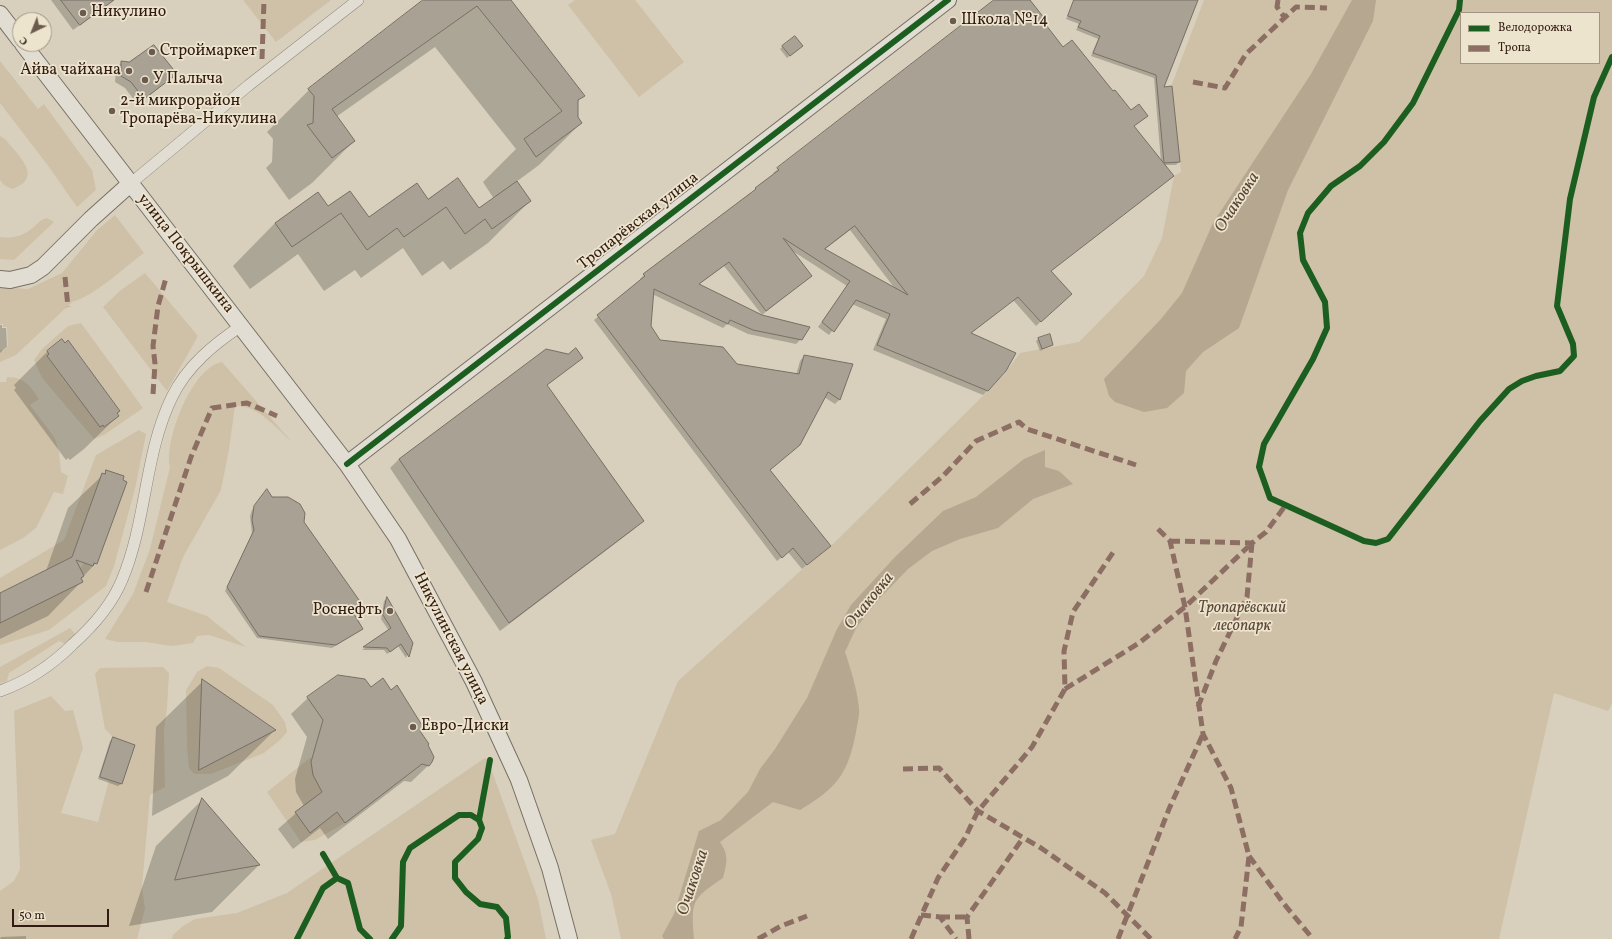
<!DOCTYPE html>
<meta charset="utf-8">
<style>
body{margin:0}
#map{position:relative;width:1612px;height:939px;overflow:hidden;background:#d8d0bd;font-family:Vollkorn,serif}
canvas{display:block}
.legend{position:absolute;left:1460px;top:12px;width:140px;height:52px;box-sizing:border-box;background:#ede4cd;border:1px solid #a29482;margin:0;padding:5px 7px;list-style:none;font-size:12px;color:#311b12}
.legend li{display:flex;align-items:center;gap:8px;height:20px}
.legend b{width:20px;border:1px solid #a29482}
.north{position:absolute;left:12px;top:12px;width:40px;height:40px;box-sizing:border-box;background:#ede4cd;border:1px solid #a29482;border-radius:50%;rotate:223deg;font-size:11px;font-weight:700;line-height:16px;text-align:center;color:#311b12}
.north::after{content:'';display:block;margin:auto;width:14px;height:18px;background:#6b5a4e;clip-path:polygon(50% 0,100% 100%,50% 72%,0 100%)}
.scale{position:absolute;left:12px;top:909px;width:97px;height:18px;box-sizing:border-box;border:2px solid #311b12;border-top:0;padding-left:5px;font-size:12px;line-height:14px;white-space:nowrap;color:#311b12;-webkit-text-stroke:3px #ede4cd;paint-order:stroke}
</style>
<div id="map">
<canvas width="1612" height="939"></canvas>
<ul class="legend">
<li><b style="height:5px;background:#1b5e20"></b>Велодорожка</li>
<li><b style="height:5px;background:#8d6e63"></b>Тропа</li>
</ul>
<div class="north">С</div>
<div class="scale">50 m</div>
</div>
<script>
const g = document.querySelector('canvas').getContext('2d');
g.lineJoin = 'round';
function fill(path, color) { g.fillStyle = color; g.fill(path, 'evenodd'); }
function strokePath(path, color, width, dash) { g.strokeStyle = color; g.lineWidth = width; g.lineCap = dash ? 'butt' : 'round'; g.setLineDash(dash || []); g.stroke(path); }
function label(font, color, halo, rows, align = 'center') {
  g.font = font + ' Vollkorn,serif'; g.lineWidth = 3.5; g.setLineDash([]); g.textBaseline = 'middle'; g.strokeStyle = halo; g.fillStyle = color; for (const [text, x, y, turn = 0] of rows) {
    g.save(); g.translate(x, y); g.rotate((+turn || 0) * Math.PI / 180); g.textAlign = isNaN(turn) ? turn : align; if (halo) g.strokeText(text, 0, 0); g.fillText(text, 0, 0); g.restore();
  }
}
fill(new Path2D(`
 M243,0h88l-55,42z
 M575,0h60l49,62 -45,35 -71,-92z
 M1204,0h408v704l-4,7 -54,-18 -55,246h-878l-10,-45 -20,-54 24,-6 63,-153 129,-116 24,-19 172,-170 17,-23 59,-11 65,-66 18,-38 12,-62 7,-4 -9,-88zM1461,13h138v50h-138z
 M0,61l38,48 6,-5 48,66 4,20 -19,17 -28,-40 -49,-64z
 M0,136l5,3c13,16 40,39 7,50l-8,-4 -4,-5z
 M115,215l29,38c-19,14 -51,44 -72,49l-56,53 -16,7v-12h4l1,-3 3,-1 -1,-19h-4v-3h-3v-37l28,2 34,-16 35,-43z
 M47,218l7,4 -40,38 -14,-1v-22c11,2 23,-1 31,-8 6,-4 8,-9 16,-11z
 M145,273l53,63 -31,55 -64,-84 18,-17z
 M81,323l62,85 -39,27 -10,4 -52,-61 -8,-18 8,-11 26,-23zM62,340l3,3 3,-3 21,28 -5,4 16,12 20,26 -3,3 2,3 -14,11 -37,-42 -21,-29 2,-2 -2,-3z
 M222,362l69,79c-15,-13 -34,-37 -56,-35l-6,43 -8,41 -38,67 -16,45 40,14 39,31 -37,-12 -12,1 -4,7 -21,3 -27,-4h-28l-12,-3 28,-45 17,-45 20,-82c-6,-27 22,-100 52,-105z
 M7,377c18,1 22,7 32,22l-9,6 25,33 4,14 2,20 7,4 -5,18 -9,-2 -18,36 -13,10 -23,12v-168h6z
 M139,430l7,4 -11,55 -21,77 -8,20 -57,44 -49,15v-23l82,-40 -1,-4 3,-2 -4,-8 4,-5 8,3 2,-3 3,1 30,-82 -4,-2 1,-4 -18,-6 -1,4 -3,-1 -30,84 -72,36v-15l64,-38 32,-85z
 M70,628l6,7 -11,9 -6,-3 -50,32 -2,8 -7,2v-16z
 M207,666l12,2 54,37 12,17 2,10 -6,7 -17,14 -53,21h-17l-5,-6 -2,-20 -1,-58 11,-18zM202,680l74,49 -77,40z
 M163,667l6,6 -2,35 -3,22 1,57 -15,8 -8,92 3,22 -8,30h-137v-48l14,-10 6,-12 -6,-158 37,-15 14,15 8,-1 10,38 -22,65 37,9 11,-42 13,4 13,-39 -22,-8 -8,-8 -10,-55 5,-6z
 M311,757c0,27 19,45 34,66l-30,17 -14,2 -34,-50z
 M485,758l3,2 50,139 8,40h-374l1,-4 10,-9 12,-7 42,-6 50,-20z`), '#cec1a8');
fill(new Path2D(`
 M1352,0h24l-3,21 -85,169 -49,138 -36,24 -17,19 -2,22 -17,15 -23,4 -29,-10 -6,-6 -5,-17 57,-60 21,-26 31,-70 98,-149z
 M1045,450v17l14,4 14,13 -40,15 -35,29 -38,11 -28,12 -24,18 -29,30 -23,29 -11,24c6,18 12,37 14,56 1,7 -2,17 -3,24 -8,42 -19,56 -56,78l-27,-8 -53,40c9,13 7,21 3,36 -32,21 -32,24 -29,61h-30l-2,-3 12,-22 25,-83 22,-11 27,-28 12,-23 15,-20 32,-51 30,-69 14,-24 43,-47 49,-47 33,-14 48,-38z`), '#b5a790');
fill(new Path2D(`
 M51,0h63l-41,30z
 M425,0h85l73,96 -6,6v15l4,6 -42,42 -23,17 14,19 -42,42 -38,27 -7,-9 -21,15 -19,-28 -42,30 -6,-8 -31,21 -26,-37 -48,35 -17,-23 42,-43 43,-30 10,15 40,11 60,-19 51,9 15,-10 -11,-17 33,-33 -81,-102 -99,70 18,24 -42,42 -23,17 -23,-32 6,-6 1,-23 -6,-7 42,-42z
 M996,0h34l17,23 -3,2 19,24 71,77 27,36 -7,-84 -63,-22 7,-17 -22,-9 3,-6 -13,-5 8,-19h123l-35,88 17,74 -3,3h-12l-114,107 16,26 -30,28 -23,-26 -43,33 17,58 -4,4 -110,-45 13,-31 -34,-15 -23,31 -11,-8 29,-41 -56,-36 20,26 -49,39 -38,-49 -25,18 102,55 -5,5 -48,-10 -21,-10 -4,4 -71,-34 -2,32 9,15 78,24 59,10 4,-14 4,-5 47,9 -12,35 -4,4 -11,-7 -55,73 56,80 -23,19 -14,-17 -11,9 -183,-241 47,-39 -1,-2 4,-4 131,-100 -2,-2 5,-4zM850,230l46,60 -72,-40z
 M783,46l16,3 -12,9 -7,-9z
 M122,62l54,12 -38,31 -13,-17 -10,-6 1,-14z
 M0,325h2v3h4l1,18 -7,7z
 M1039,338l13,6 -12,7 -4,-10z
 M546,350l35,8 -35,28 96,135 -9,9 -133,101 -110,-163 9,-9z
 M48,351l70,65 -34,33 -14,11 -2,-2 -2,2 -52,-70 2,-2 -2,-3z
 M107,471l-11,92 -16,17 1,2 -33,34 -48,23v-45l46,-23 22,-63z
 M264,493l7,5 13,-1 12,5 7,20 50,93 6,16 -27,17 -75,-10 -32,-47 27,-57 -2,-18 2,-6z
 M386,599l26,44 -6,15 -8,-12 -11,8 -3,-4h-22l27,-19 -8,-12 3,-18z
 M203,681l72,49 -47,46 -76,40 4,-89z
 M371,688l48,43 7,14 6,17 -21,20 -7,-1 -76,58 -8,-11 -27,21 -15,-20 26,-23 -8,-14 -1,-13 12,-42 -16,-23 17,-16z
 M113,739l8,45 -3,2 -20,-7 12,-38z
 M202,800l57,65 -47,47 -83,14 27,-80z
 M26,936v3h-26l1,-2z`), '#0003');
const building = new Path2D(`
 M61,0h53l-34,25z
 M423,0h88l74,96 -7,4v17l4,6 -46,34 -12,-18 38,-28 -85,-105 -145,103 23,32 -23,17 -25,-33 6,-2 1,-27 -6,-7z
 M994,0h36l18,23 -2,2 17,22 9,-7 41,51 2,-1 16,20 8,-6 9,12 -14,10 40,50 -123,95 21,23 -31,28 -23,-25 -47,36 45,20 -10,18 -18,20 -111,-46 13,-31 -34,-14 -22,32 -12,-10 28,-41 -67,-43 29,38 -46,35 -37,-49 -30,22 63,31 48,12 -8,13 -49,-10 -23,-10 -2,4 -74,-35 -3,37 9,14 63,7 14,17 62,10 5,-19 49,9 -13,36 -12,-8 -28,53 -30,25 61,76 -24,19 -14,-17 -11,10 -185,-243 48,-39 -2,-2 113,-85 -1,-1 24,-18 -2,-2zM855,226l53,69 -83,-46z
 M1074,0h124l-34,87 8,-1 8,76 -16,1 -8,-88 -63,-22 7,-17 -22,-9 3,-6 -13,-5z
 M795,36l8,10 -13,10 -8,-10z
 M154,45l23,29 -33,25 -13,-17 -10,-6v-15l8,1z
 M458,178l21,30 38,-27 14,20 -39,28 -7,-10 -20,15 -19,-27 -42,30 -7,-9 -30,22 -26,-37 -49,34 -17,-24 43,-31 10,14 22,-15 19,26 48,-34 11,16z
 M1050,334l3,11 -11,4 -4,-11z
 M62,339l3,4 3,-3 52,71 -3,2 2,3 -15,11 -1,-2 -3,2 -53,-71 2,-2 -2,-3z
 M576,348l7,10 -36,27 97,136 -135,102 -110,-164 147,-110 22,5z
 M106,470l18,6 -1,4 4,2 -30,82 -3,-1 -1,3 -17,-6 8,16 -3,2 2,4 -83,41v-30l72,-36 30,-84 3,1z
 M267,489l5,8h16l12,7 5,9 -1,9 60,85 -10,7 9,15 -27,16 -77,-9 -32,-49 27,-57 -2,-10 2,-14z
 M387,597l26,46 -4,14 -8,-13 -11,8 -3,-4 -24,-1 28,-19 -8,-13z
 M338,675l27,4 6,8 12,-9 8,12 6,-5 26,42 -3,4 9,13 -1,1 6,12 -2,5 -3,4 -7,-2 -77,59 -8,-11 -27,21 -15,-21 27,-20 -9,-17 -2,-13 12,-42 -16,-23z
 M202,679l74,51 -77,40z
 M113,737l22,8 -13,39 -22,-7z
 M202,798l58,67 -85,15z`);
fill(building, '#a8a194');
strokePath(building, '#776f64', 1);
const street = new Path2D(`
 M130,184l119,-99 109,-85
 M0,691c28,-10 52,-26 73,-47 19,-17 39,-40 49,-64 25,-59 22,-126 50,-183 15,-31 42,-53 69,-71`);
const secondary = new Path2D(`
 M0,14l20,26
 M23,44l324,420 51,75 76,143 45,98 31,88 19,71
 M0,279l10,1 21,-5 12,-8 48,-48 39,-35
 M347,464l601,-464`);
strokePath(street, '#8e877c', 12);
strokePath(secondary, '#776f64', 18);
strokePath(street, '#e1ddd3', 11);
strokePath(secondary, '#e1ddd3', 16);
strokePath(new Path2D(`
 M1278,0l-1,7 8,11
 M262,59l2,-59
 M1193,82l32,6 21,-34 50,-47 31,1
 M65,277l3,30
 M153,394l2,-30 -2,-18 5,-40 8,-28
 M910,504l33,-28 33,-35 43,-19 8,7 109,36
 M1158,529l12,12 15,66 18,127 28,54 18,68 -8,71 -6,12
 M1170,541l82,2 14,-11 19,-26
 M146,592l45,-135 21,-49 35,-5 30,13
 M1065,689l74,-46 46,-36 67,-64
 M1198,707l18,-46 31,-64 5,-54
 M903,769l36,-1 39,43 63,37 64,45 46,46
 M1249,856l35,48 29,35
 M921,915l19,2 16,22
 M940,917h27
 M758,939l23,-13 26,-10
 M911,939l27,-61 27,-40 13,-27 54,-64 33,-58 -1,-38 9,-39 41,-61
 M969,939l-2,-22 56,-79
 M1118,939l51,-130 34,-75`), '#8d6e63', 5, [10, 5]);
strokePath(new Path2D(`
 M1460,0l-1,10 -46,93 -29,39 -24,24 -29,20 -23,27 -8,20 3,27 22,42 2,26 -14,31 -49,85 -5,23 11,31 94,43 12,2 12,-4 92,-118 29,-32 13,-8 14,-5 24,-5 14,-15 -1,-12 -16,-38 13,-107 24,-102 18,-40
 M347,464l601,-464
 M479,820l11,-60
 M323,854l14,24 11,5 12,46 10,10
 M297,939l26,-51 14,-10
 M392,939l9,-13 2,-64 7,-14 49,-33h12l8,5 3,8 -4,11 -23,23v16l11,14 14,12 17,3 9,11 2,19 -1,2`), '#1b5e20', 6);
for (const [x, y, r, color] of [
 [83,13,4,"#6b5a4e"],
 [953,21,4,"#6b5a4e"],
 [152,52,4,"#6b5a4e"],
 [129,71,4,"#6b5a4e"],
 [145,80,4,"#6b5a4e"],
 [112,111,4,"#6b5a4e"],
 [390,611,4,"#6b5a4e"],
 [413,727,4,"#6b5a4e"]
]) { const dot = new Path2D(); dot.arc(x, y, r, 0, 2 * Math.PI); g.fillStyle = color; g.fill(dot); strokePath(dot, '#ede4cd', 1.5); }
label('16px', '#311b12', '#ede4cd', [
 ["Никулино",91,13],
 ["Школа №14",961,21],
 ["Строймаркет",160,52],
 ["Айва чайхана",121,71,"right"],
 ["У Палыча",153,80],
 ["2-й микрорайон",120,102],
 ["Тропарёва-Никулина",120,120],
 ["Роснефть",382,611,"right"],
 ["Евро-Диски",421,727]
], 'left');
label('16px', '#311b12', '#ede4cd', [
 ["Тропарёвская улица",639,222,-38],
 ["улица Покрышкина",185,254,52],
 ["Никулинская улица",450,639,63]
]);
label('italic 16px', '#5d493a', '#ede4cd', [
 ["Тропарёвский",1242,609],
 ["лесопарк",1242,627]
]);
label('italic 17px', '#5a4637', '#ede4cd', [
 ["Очаковка",1238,203,-57],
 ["Очаковка",870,602,-51],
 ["Очаковка",694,883,-72]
]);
</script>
